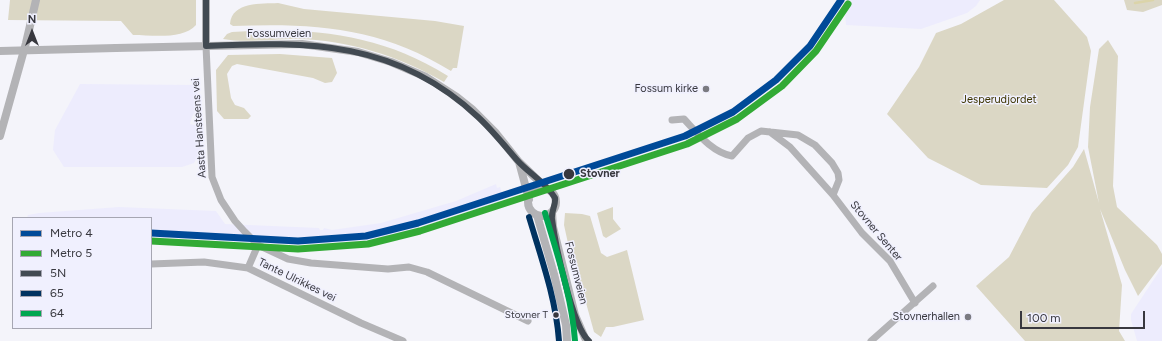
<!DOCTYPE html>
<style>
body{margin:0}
#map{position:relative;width:1162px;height:341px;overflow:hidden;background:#f4f4fa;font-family:Figtree,sans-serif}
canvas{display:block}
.legend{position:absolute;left:12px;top:217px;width:140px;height:112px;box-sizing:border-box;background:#f0f0fe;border:1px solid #a6a6b2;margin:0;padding:5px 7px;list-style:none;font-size:12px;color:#38383f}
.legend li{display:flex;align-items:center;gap:8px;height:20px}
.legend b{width:20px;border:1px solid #a6a6b2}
.north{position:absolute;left:12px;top:12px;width:40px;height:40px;-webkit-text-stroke:3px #f0f0fe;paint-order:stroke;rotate:0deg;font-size:11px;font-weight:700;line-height:16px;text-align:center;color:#38383f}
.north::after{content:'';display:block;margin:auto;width:14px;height:18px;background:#38383f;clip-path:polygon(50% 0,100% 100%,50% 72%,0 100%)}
.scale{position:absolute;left:1020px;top:311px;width:125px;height:18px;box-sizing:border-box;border:2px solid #38383f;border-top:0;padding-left:5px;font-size:12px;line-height:14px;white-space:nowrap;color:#38383f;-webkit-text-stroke:3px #f0f0fe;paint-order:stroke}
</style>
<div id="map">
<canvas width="1162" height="341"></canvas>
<ul class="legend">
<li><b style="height:5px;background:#004a98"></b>Metro 4</li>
<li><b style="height:5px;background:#32aa35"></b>Metro 5</li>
<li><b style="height:5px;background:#424a52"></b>5N</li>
<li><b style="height:5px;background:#003260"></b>65</li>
<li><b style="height:5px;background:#00a651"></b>64</li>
</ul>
<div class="north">N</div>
<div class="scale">100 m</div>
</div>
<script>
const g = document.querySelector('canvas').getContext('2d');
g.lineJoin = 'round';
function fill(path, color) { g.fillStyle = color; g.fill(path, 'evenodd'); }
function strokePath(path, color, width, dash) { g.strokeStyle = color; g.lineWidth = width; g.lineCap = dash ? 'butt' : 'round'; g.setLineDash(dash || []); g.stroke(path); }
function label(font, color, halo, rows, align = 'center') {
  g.font = font + ' Figtree,sans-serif'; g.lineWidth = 3; g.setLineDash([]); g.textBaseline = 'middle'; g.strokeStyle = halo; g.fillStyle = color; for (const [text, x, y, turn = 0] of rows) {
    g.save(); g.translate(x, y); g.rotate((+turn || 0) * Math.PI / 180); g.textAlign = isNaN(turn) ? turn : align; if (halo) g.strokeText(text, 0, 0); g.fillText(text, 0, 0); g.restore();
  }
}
fill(new Path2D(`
 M844,0h136l-4,6 -9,7 -46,16 -75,-4z
 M80,84l117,1 1,21 -6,11 -2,7 9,2 2,24 -7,13 -12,4h-118l-11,-17 2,-20z
 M496,184l1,4 3,-1 4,12 -3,1 1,3 -50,13 -24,12 -5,-3 -5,2 -1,5 -29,9 -54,7 -5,-2 -2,1 -14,-3h-40l-105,-7 -4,2h-13v-21h-124l1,-3 11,-2 80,-6 97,4 9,13 94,4 1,2h3l1,-2 8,2 49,-7 75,-22z
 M1162,267v74h-25l-6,-21v-6z`), '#edecfd');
fill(new Path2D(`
 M10,0h186v25c-13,15 -44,10 -63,10l-12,-14 -113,-1z
 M1004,0h50l33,37 4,14 -13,96 -10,18 -21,23 -66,-3 -53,-27 -41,-44 32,-47 17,-34 25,-9z
 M1124,0h38v5l-19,7 -16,-2z
 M278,3l26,6 131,12 29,5 -7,42h-4l-2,3c-71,-44 -136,-48 -218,-45l-3,-2c2,-23 32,-20 48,-21z
 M270,30c67,1 120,10 178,46l-4,6c-45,-26 -95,-42 -148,-43 -21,0 -53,4 -73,0l4,-5 5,-2z
 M1108,40l10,16 -5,130 4,21 40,38 5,9v10l-24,32 -13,-26 -25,-61 22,76 -3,46 6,10h-100l-49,-55 33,-29 23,-44 41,-46 11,-18 15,54 -11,-56 2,-40 9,-58z
 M280,54l52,4 5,15 -5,9 -7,1 -12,-5 -76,-14 -5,2 -5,8 4,24 4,7 9,3 7,8 -3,3h-24l-7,-8 -1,-41 12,-15z
 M613,207v12l8,10 -15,9 -3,-2 -6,-23z
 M565,213l17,1 8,2 11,37 6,4 20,-7 17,70 -31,7h-7l-5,10 -7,-5 -23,-84h-2l-5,-23z`), '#dbd7c5');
strokePath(new Path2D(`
 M1135,3l18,-3`), '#dbd4a9', 2.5);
strokePath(new Path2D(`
 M206,46l6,131 9,23 14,21 10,11 13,13 30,14 23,4 77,6 21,-2 18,5 101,49
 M672,120l12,-1c14,15 28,33 48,37l16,-18 13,-7 37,4 17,10 17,18 6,10 1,7 -6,15 29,38 28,28 25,42
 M770,132l20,15 43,48
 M151,264l53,-2 44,6 113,55 42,18
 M248,268l10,-23
 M871,341l62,-55`), '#b3b3b6', 7);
strokePath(new Path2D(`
 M206,46v-46
 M116,48l186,-4 56,8 33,10 35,15 31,20 15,12 23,23 24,30 28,27
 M0,136l26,-93 10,-43
 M519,162l10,37
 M528 202a14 14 0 1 1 28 0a14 14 0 1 1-28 0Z
 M552,212l1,15 22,88 10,23
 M537,215l17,59 12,51 1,16`), '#b3b3b6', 8);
strokePath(new Path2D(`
 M0,51l116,-3`), '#b3b3b6', 8);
strokePath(new Path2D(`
 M206,0v46c104,-5 191,-5 272,71 14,13 26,28 39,43 11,13 29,22 38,38 1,7 -4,13 -3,21 3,23 20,108 37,122`), '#424a52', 6);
strokePath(new Path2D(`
 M529,217c12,40 27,82 30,124`), '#003260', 6);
strokePath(new Path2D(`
 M545,213c12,41 27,84 30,128`), '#00a651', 6);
strokePath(new Path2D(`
 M151,233l147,8 68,-5 52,-13 267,-87 48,-24 43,-32 34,-34 31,-46`), '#004a98', 7);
strokePath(new Path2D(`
 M151,241l147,8 70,-5 52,-13 267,-87 50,-25 45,-33 34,-35 32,-47`), '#32aa35', 7);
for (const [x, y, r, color] of [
 [706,89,4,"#7a7a80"],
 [569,174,6,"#38383f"],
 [556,315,3.5,"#38383f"],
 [968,317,4,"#7a7a80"]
]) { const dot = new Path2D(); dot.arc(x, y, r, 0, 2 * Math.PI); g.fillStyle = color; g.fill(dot); strokePath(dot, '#f0f0fe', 1.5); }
label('10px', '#38383f', '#f0f0fe', [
 ["Stovner T",548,315]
], 'right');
label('11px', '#38383f', '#f0f0fe', [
 ["Fossumveien",279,34],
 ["Aasta Hansteens vei",199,128,-94],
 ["Stovner Senter",876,231,50],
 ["Fossumveien",576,273,76],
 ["Tante Ulrikkes vei",297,280,26]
]);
label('11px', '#38383f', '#f0f0fe', [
 ["Fossum kirke",698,89],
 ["Stovnerhallen",960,317]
], 'right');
label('11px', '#3d3500', '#f0f0fe', [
 ["Jesperudjordet",999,100]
]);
label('bold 11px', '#38383f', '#f0f0fe', [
 ["Stovner",580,174]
], 'left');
</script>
